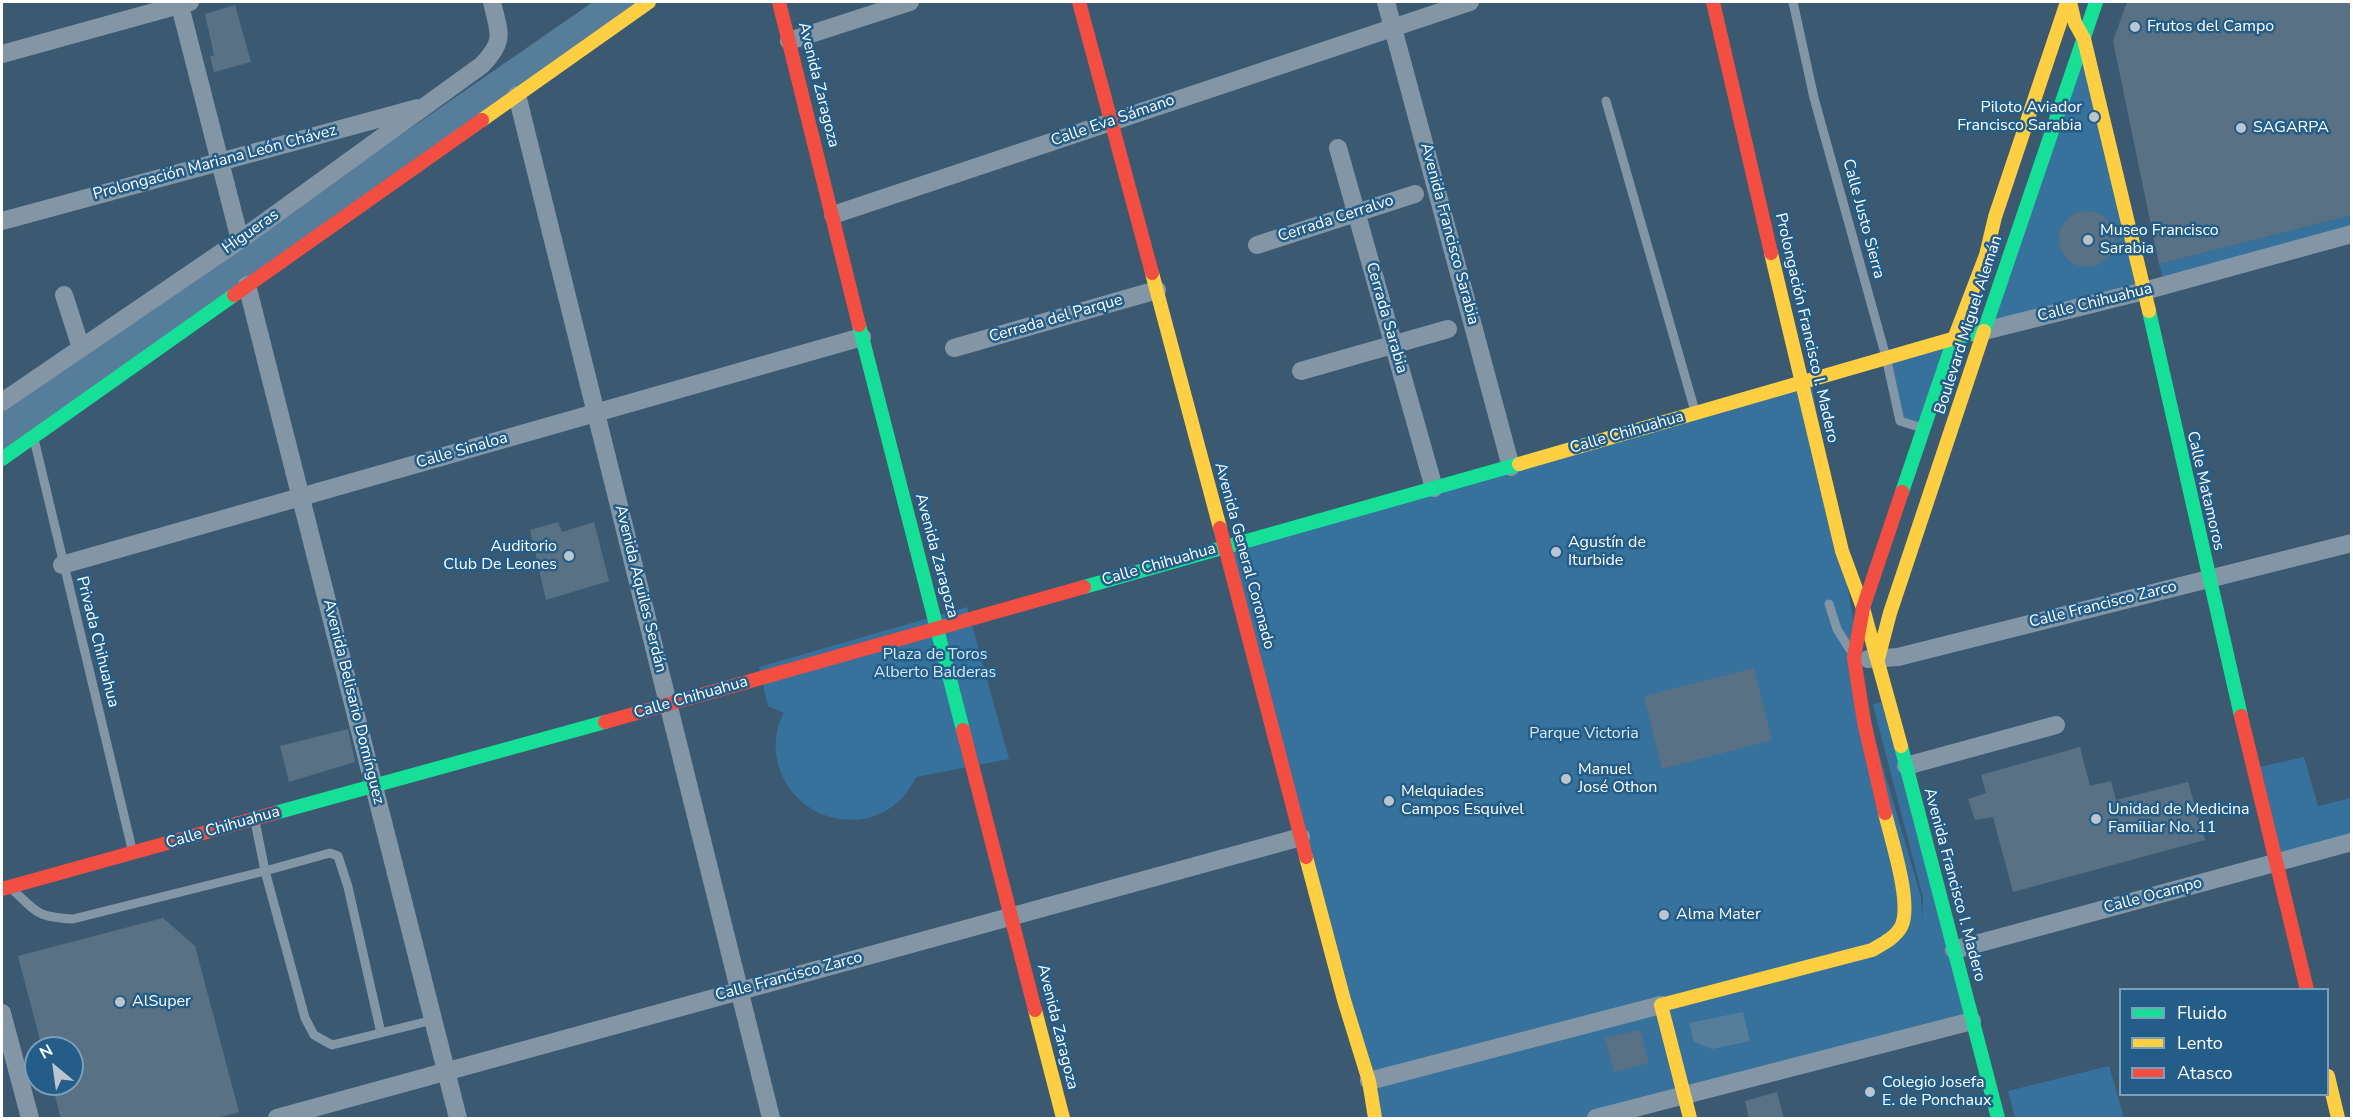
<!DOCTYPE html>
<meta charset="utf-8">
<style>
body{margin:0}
#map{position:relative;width:2353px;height:1120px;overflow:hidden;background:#3b5a72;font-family:"Nunito Sans",sans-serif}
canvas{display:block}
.frame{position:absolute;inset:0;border:3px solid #fff;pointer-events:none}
.legend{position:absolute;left:2119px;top:988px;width:210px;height:108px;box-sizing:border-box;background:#245d88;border:2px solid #7c9eb8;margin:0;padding:8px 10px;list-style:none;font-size:18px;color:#fff}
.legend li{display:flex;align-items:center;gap:12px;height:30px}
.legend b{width:30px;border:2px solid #7c9eb8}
.north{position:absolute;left:24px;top:1036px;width:60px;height:60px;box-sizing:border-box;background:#245d88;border:2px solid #7c9eb8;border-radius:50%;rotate:331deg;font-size:16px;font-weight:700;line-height:24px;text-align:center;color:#fff}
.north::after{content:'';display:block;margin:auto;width:21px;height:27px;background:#bac5ce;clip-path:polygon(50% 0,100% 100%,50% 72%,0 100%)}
</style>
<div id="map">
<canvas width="2353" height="1120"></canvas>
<div class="frame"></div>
<ul class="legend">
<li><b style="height:8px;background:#16e098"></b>Fluido</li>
<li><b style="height:8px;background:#ffcf43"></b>Lento</li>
<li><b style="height:8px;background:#f24e42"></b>Atasco</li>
</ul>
<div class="north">N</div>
</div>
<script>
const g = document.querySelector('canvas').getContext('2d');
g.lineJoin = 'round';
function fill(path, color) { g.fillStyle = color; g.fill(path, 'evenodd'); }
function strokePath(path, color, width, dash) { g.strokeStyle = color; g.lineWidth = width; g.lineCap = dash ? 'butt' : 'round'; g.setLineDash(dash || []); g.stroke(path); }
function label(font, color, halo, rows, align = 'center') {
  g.font = font + ' "Nunito Sans",sans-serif'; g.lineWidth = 5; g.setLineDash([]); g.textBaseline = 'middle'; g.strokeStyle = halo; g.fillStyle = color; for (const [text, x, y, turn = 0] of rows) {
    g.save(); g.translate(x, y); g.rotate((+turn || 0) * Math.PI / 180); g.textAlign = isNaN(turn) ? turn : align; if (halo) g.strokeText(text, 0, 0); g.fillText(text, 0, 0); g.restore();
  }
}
fill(new Path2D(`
 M2084,39l56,249 -152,40z
 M2351,215v18l-187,49 -5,-18z
 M1956,344l-27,84 -26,-10 -13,-58z
 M1811,381l63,355 47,161 1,24 1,-24 -50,-192 8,-3 98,314 -389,102h-208l-155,-576z
 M967,607l42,152 -93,18c-32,69 -131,50 -140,-24 -1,-14 1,-29 8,-40l-16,-7 -9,-39z
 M2304,757l14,49 33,-8v42l-74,20 -22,-92z
 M2109,1066l15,52h-109l-7,-27z`), '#37729c');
fill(new Path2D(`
 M593,2h46l-637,449v-40z
 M1743,1012l7,29 -38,8 -18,-7 -5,-19z`), '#567d99');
fill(new Path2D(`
 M2127,2h225v213l-193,49 -46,-223z
 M235,5l16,57 -37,10 -4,-15 4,-2 -9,-41z
 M2059 239a28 28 0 1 1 56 0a28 28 0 1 1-56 0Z
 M558,522l4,10 32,-10 15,59 -63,19 -16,-70z
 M1754,668l18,72 -110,29 -18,-73z
 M348,729l7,33 -66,20 -9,-36z
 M2080,747l10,39 21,-5 5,19 72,-18 17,58 -192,52 -20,-75 -18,3 -7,-21 18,-6 -5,-18z
 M163,918l32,28 44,166 -26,7h-152l-9,-35h20v-36h-30l-24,-92z
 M1640,1030l9,33 -35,9 -9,-34z
 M1777,1092l7,27h-35l-4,-18z`), '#597184');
strokePath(new Path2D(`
 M1793,2l21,96 72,259 14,64 22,7
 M1606,101l89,310
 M34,439l98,410
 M1829,604l8,25 13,21
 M14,891c24,23 25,26 59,28l192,-48 -10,-50
 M381,1033l-33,-146 -10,-31 -8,-3 -65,18 40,147 9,17 18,10 101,-25`), '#8296a6', 9);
strokePath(new Path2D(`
 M179,2l61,238
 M1386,2l125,465
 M789,41l121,-39
 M2,54l188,-52
 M517,95l254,1023
 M1338,148l96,340
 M833,215l637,-213
 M2,221l416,-113
 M1257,245l158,-51
 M247,285l211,833
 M64,295l17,53
 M1984,331l160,-40 208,-57
 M954,348l203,-58
 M1301,371l147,-42
 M2,402l238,-162 242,-175c24,-25 17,-32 10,-63
 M62,565l800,-228
 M1868,659l30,-2 454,-114
 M1906,766l150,-41
 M1954,950l398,-108
 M2,1013l28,105
 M1369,1081l292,-76
 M277,1118l1024,-281
 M1596,1118l376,-97`), '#8296a6', 18);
strokePath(new Path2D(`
 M2149,311l92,405
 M859,325l104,405
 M1952,339l32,-8 112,-329
 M2,459l232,-164
 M1902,492l52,-153
 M1084,587l435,-123
 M1901,746l97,372
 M275,813l330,-91`), '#16e098', 14);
strokePath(new Path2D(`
 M2070,2l5,21 9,16 65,272
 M482,120l167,-118
 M1771,253l71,298 21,57 38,138
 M1152,273l68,255
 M1954,339l32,-84 9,-38 72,-215
 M1519,464l433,-125
 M1878,659l12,-46 94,-282
 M1306,857l38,143 25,81 6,37
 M1035,1010l28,108
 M2328,1076l10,42
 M1690,1118l-29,-113 211,-55c10,-6 23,-12 29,-23 12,-22 -10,-88 -16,-114`), '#ffcf43', 14);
strokePath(new Path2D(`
 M779,2l80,323
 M1079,2l73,271
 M1713,2l58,251
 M234,295l248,-175
 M1220,528l86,329
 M2241,716l66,274
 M605,722l479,-135
 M963,730l72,280
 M1885,813l-21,-91 -10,-64 9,-50 39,-116
 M2,889l273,-76`), '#f24e42', 14);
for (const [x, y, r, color] of [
 [2135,27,6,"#bac5ce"],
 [2094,117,6,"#bac5ce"],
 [2241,128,6,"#bac5ce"],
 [2088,240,6,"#bac5ce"],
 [1556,552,6,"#bac5ce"],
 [569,556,6,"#bac5ce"],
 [1566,779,6,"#bac5ce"],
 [1389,801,6,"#bac5ce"],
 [2096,819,6,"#bac5ce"],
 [1664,915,6,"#bac5ce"],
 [120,1002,6,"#bac5ce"],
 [1870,1092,6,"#bac5ce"]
]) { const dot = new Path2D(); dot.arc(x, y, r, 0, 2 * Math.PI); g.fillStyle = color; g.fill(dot); strokePath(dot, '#245d88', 2); }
label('16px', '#fff', '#245d88', [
 ["Frutos del Campo",2147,27],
 ["Piloto Aviador",2082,108,"right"],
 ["Francisco Sarabia",2082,126,"right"],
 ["SAGARPA",2253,128],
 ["Museo Francisco",2100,231],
 ["Sarabia",2100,249],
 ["Agustín de",1568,543],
 ["Iturbide",1568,561],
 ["Auditorio",557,547,"right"],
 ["Club De Leones",557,565,"right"],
 ["Manuel",1578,770],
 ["José Othon",1578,788],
 ["Melquiades",1401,792],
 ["Campos Esquivel",1401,810],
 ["Unidad de Medicina",2108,810],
 ["Familiar No. 11",2108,828],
 ["Alma Mater",1676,915],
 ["AlSuper",132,1002],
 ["Colegio Josefa",1882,1083],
 ["E. de Ponchaux",1882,1101]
], 'left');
label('16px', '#fff', '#245d88', [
 ["Avenida Zaragoza",818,85,76],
 ["Calle Eva Sámano",1113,121,-19],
 ["Prolongación Mariana León Chávez",215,163,-15],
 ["Cerrada Cerralvo",1336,219,-18],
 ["Calle Justo Sierra",1863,219,75],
 ["Higueras",251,232,-35],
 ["Avenida Francisco Sarabia",1449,234,75],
 ["Calle Chihuahua",2095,303,-14],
 ["Cerrada Sarabia",1386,318,74],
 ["Cerrada del Parque",1056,319,-16],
 ["Boulevard Miguel Alemán",1969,325,-72],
 ["Prolongación Francisco I. Madero",1806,328,77],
 ["Calle Chihuahua",1627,433,-16],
 ["Calle Sinaloa",462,451,-16],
 ["Calle Matamoros",2205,491,77],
 ["Avenida Zaragoza",936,556,75],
 ["Avenida General Coronado",1244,556,75],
 ["Calle Chihuahua",1159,565,-16],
 ["Avenida Aquiles Serdán",640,589,76],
 ["Calle Francisco Zarco",2103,605,-14],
 ["Privada Chihuahua",97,642,76],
 ["Calle Chihuahua",691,698,-16],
 ["Avenida Belisario Domínguez",353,702,76],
 ["Calle Chihuahua",223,828,-16],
 ["Avenida Francisco I. Madero",1954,885,75],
 ["Calle Ocampo",2153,896,-15],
 ["Calle Francisco Zarco",789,977,-15],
 ["Avenida Zaragoza",1057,1027,76]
]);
label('16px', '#d4e9f7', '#245d88', [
 ["Plaza de Toros",935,655],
 ["Alberto Balderas",935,673],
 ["Parque Victoria",1584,734]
]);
</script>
